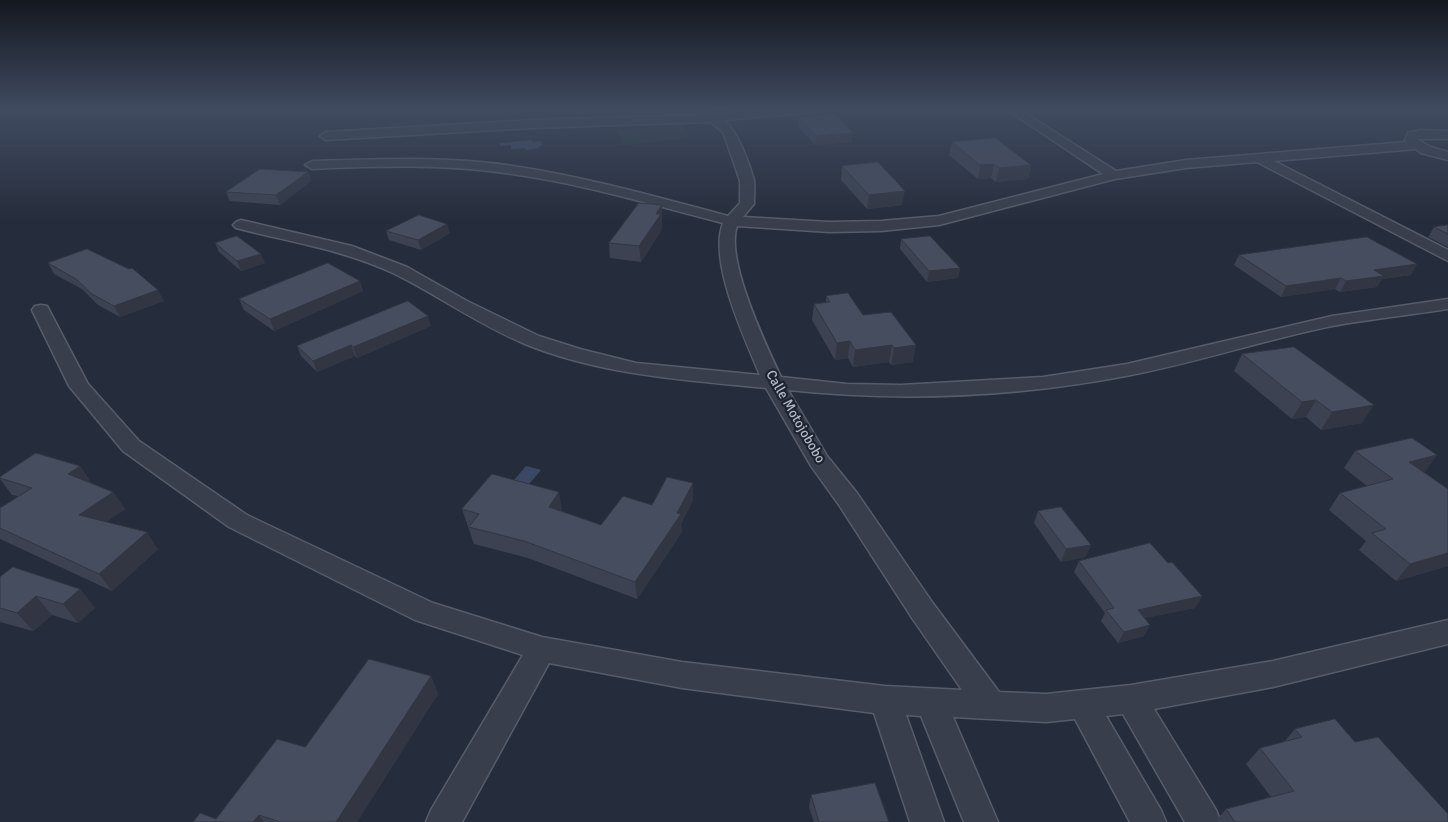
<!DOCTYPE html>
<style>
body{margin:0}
canvas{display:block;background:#252c3b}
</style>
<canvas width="1448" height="822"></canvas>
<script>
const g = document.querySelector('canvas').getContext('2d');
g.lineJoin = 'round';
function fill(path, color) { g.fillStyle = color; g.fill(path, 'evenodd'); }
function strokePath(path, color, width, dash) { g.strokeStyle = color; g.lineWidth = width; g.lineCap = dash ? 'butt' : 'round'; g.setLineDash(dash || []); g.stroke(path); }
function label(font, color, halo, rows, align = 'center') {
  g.font = font + ' Signika,sans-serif'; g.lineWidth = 4.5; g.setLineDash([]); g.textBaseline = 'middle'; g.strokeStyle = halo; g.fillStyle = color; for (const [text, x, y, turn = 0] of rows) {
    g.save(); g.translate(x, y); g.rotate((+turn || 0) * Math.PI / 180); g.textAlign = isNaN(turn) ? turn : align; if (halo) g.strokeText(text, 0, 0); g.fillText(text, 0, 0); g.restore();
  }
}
fill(new Path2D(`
 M682,125l9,13 -68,7 -6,-14z`), '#27393d');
fill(new Path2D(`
 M1255,109l99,1 7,4 -103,-2z
 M532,140v2l9,-1 1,5h-3v2l-13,2 -1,-2 -14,1v-4l-11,1v-3z
 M526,466l15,4 -17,20 -15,-4z`), '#3b4863');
const minor = new Path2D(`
 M697,109h13l6,5 57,-5h49l-5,3 -93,8c14,12 25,42 30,60 1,7 0,16 0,24l-11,13 86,5 52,-1 58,-5 164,-42 -97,-65h13l97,62 70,-11 220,-18 -1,-2 3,-7 12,-3 28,1v8h-31l14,8 17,5v8l-27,-7 -5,-4 -142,12 174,89v11l-191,-99 -71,6 -71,11 -176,46 -58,6 -52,1 -92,-6c-12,33 29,119 44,151l66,7 54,1 142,-8 84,-13 205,-48 116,-17v10c-39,6 -78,10 -116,17 -69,14 -136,37 -206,50 -111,21 -226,26 -338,14l39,66 30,37 75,109 67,90 47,2 85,-9 142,-24 175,-41v24l-175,43 -119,22 62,101 5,12h-36l-62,-108 -17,2 55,94 5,12h-36l-55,-103 -29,3 -93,-5 45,105h-34l-43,-106 -15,-1 38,107h-34l-36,-109 -192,-25 -133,-25 -87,159h-36l5,-12 92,-155 -108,-35 -186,-93 -106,-76 -54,-65 -37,-76 3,-4 6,-1 6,1 41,78 51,57 108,74 186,88 109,34 140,25 203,24 77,4 -50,-72 -73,-113 -28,-39 -45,-78c-81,-8 -165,-13 -241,-44 -46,-19 -86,-48 -130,-70 -50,-24 -105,-32 -159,-46l-3,-3 3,-3 5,-2 111,26 55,21 60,34 72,35 41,13 56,14 124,12c-15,-36 -52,-114 -37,-152 -70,-18 -139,-39 -211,-49 -66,-10 -133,-8 -200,-5l-7,-4 7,-4c67,-2 135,-5 201,5 73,11 144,31 215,50l12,-13v-22l-15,-44 -3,-6 -12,-9 -178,6 -206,12 -6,-4 6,-4 206,-12 170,-5z`);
strokePath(minor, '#565c69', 3);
fill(minor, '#383e4b');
fill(new Path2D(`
 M799,117l53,25 -37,3 -17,-19z
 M952,142l79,23 -3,14 -32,3 -5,-4 -13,1 -29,-24z
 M842,166l60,39 -35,4 -26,-29z
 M308,172l3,9 -31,24 -50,-4 -4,-9z
 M662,220v9l-21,33 -31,-4 -1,-15z
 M1448,225v22l-20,-10 6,-10z
 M386,231l64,2 -29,17 -32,-10z
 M901,239l59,29 -2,10 -31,4 -27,-33z
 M215,243l50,20 -24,8 -22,-19z
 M1239,255l172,20 -29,4 -5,8 -37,5 -5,-3 -54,8 -47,-32z
 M48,263l116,38 -44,16 -22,-12 -16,-16 -28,-15z
 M360,281l3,10 -89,40 -30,-21 -5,-11z
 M826,296l37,19 50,47 -22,3 -2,-3 -36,5 -5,-9 -13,2 -23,-40 2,-16 12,-2z
 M431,326l-74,32 -2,-2 -38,16 -16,-16 -4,-10z
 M1242,354l120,69 -41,7 -15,-13 -14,2 -58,-48z
 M1355,451l82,4 -13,17 24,94 -52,15 -37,-31 7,-9 -37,-31 11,-17 27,-7 -23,-18z
 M80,466l11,17 22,9 12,17 -19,13 52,27 -46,42 -112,-52v-31l18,-12 -6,-1 -12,-16v-2z
 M693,483v17l-12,24 1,8 -45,67 -109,-41 -54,-14 -12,-35h100l-1,2 40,14 51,-20z
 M1038,511l53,34 -6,12 -24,5 -27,-39z
 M1079,561l89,2 34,33 -7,12 -51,10v18l-26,7 -17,-22 4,-8 -31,-41z
 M0,577l80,12 15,19 -17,15 -26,-8 -19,16 -33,-9z
 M431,676l7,18 -81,128h-164l23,-3 89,-72z
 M1295,729l60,13 93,80h-233l11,-13 45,-12 -25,-33 14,-16 24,-6z
 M811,795l78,27h-75l-5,-15z`), '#3c4251');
fill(new Path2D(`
 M853,133l-1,9 -37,3 1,-9z
 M994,164l-3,14 -13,1 2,-14z
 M1031,165l-3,14 -32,3 3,-14z
 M308,172l3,9 -31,24 -4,-10z
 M905,191l-3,14 -35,4 2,-14z
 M662,205v24l-21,33 -2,-16 17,-32z
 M447,224l3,9 -29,17 -3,-10z
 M261,254l4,9 -24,8 -4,-10z
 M1417,264l-6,11 -29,4 -5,8 -37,5 6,-11 28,-11z
 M960,268l-2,10 -31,4 2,-11z
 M1341,278l-6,11 -54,8 5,-11z
 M360,281l3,10 -89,40 -4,-12z
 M158,290l6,11 -44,16 -6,-11z
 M428,316l3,10 -74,32 -4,-11z
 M850,341l-2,17 -13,2 2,-17z
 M351,345l4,11 -38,16 -4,-11z
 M892,345l-3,17 -36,5 2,-17z
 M916,345l-3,17 -22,3 3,-17z
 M1316,400l-10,17 -14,2 10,-17z
 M1374,405l-12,18 -41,7 11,-18z
 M1437,455l-12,17 -28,7 12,-17z
 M80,466l11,17 -23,-9z
 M693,483v17l-12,24 1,8 -45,67 -2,-17 42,-69z
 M113,492l12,17 -33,23 -13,-17z
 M559,492l3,17 -10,15 -3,-17z
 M147,532l11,17 -46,42 -13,-17z
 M1091,545l-6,12 -24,5 5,-13z
 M1448,553v13l-52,15 14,-17z
 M80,589l15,19 -17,15 -15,-19z
 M36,596l16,19 -19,16 -16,-18z
 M1202,596l-7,12 -63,13 6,-11z
 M1150,625l-6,11 -26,7 6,-11z
 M431,676l7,18 -81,128h-21z
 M259,815l5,7h-11z`), '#313642');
const building = new Path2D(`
 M835,114l18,19 -37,3 -17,-19z
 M995,138l36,27 -32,3 -5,-4 -14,1 -28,-23z
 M878,162l27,29 -36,4 -27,-29z
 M260,169l48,3 -32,23 -50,-3z
 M639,203l23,2 -6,9h5l-22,32 -30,-3z
 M419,215l28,9 -29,16 -32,-9z
 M1448,225v9l-14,-7z
 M237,236l24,18 -24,7 -22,-18z
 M930,236l30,32 -31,3 -28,-32z
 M1367,237l50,27 -43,6 10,6 -38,5 -5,-3 -55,8 -47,-31z
 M87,249l42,20 3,-1 26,22 -44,16 -22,-12 -16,-15 -28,-16z
 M328,263l32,18 -90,38 -31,-20z
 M848,293l15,22 28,-3 25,33 -22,3 -2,-3 -37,5 -5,-9 -13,2 -23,-39 16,-2 -4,-6z
 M408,301l20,15 -75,31 -2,-2 -38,16 -16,-15z
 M1294,347l80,58 -42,7 -16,-12 -14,2 -60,-48z
 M1412,438l25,17 -28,7 39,27v64l-38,11 -38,-31 14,-4 -46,-36 53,-14 -38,-28z
 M36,453l44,13 -12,8 45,18 -34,23 68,17 -48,42 -99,-46v-20l32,-20 -32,-10v-1z
 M492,474l67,18 -10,15 52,18 22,-29 29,9 15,-28 26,6 -16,30 4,1 -46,68 -111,-41 -55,-14 10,-13 -17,-5z
 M1061,507l30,38 -25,4 -28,-38z
 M1150,543l18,20 4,-1 30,34 -64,14 12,15 -26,7 -18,-22 8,-2 -35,-47z
 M13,567l67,22 -17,15 -27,-8 -19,17 -17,-5v-31z
 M369,659l62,17 -95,146h-56l-21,-7 -6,7h-60l7,-9 16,6 61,-80 28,8z
 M1335,719l20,23 23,-5 70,77v8h-213l-9,-13 68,-18 -34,-43 42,-11 -7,-8z
 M875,783l14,39h-70l-8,-27z`);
fill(building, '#464d5e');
strokePath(building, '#313642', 1);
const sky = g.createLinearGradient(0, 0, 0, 224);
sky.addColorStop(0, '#141820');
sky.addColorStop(0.49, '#404b60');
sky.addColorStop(1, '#404b6000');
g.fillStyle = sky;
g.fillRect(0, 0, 1448, 224);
label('14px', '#b4b9c6', '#1d2330', [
 ["Calle Motojobobo",795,417,60]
]);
</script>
